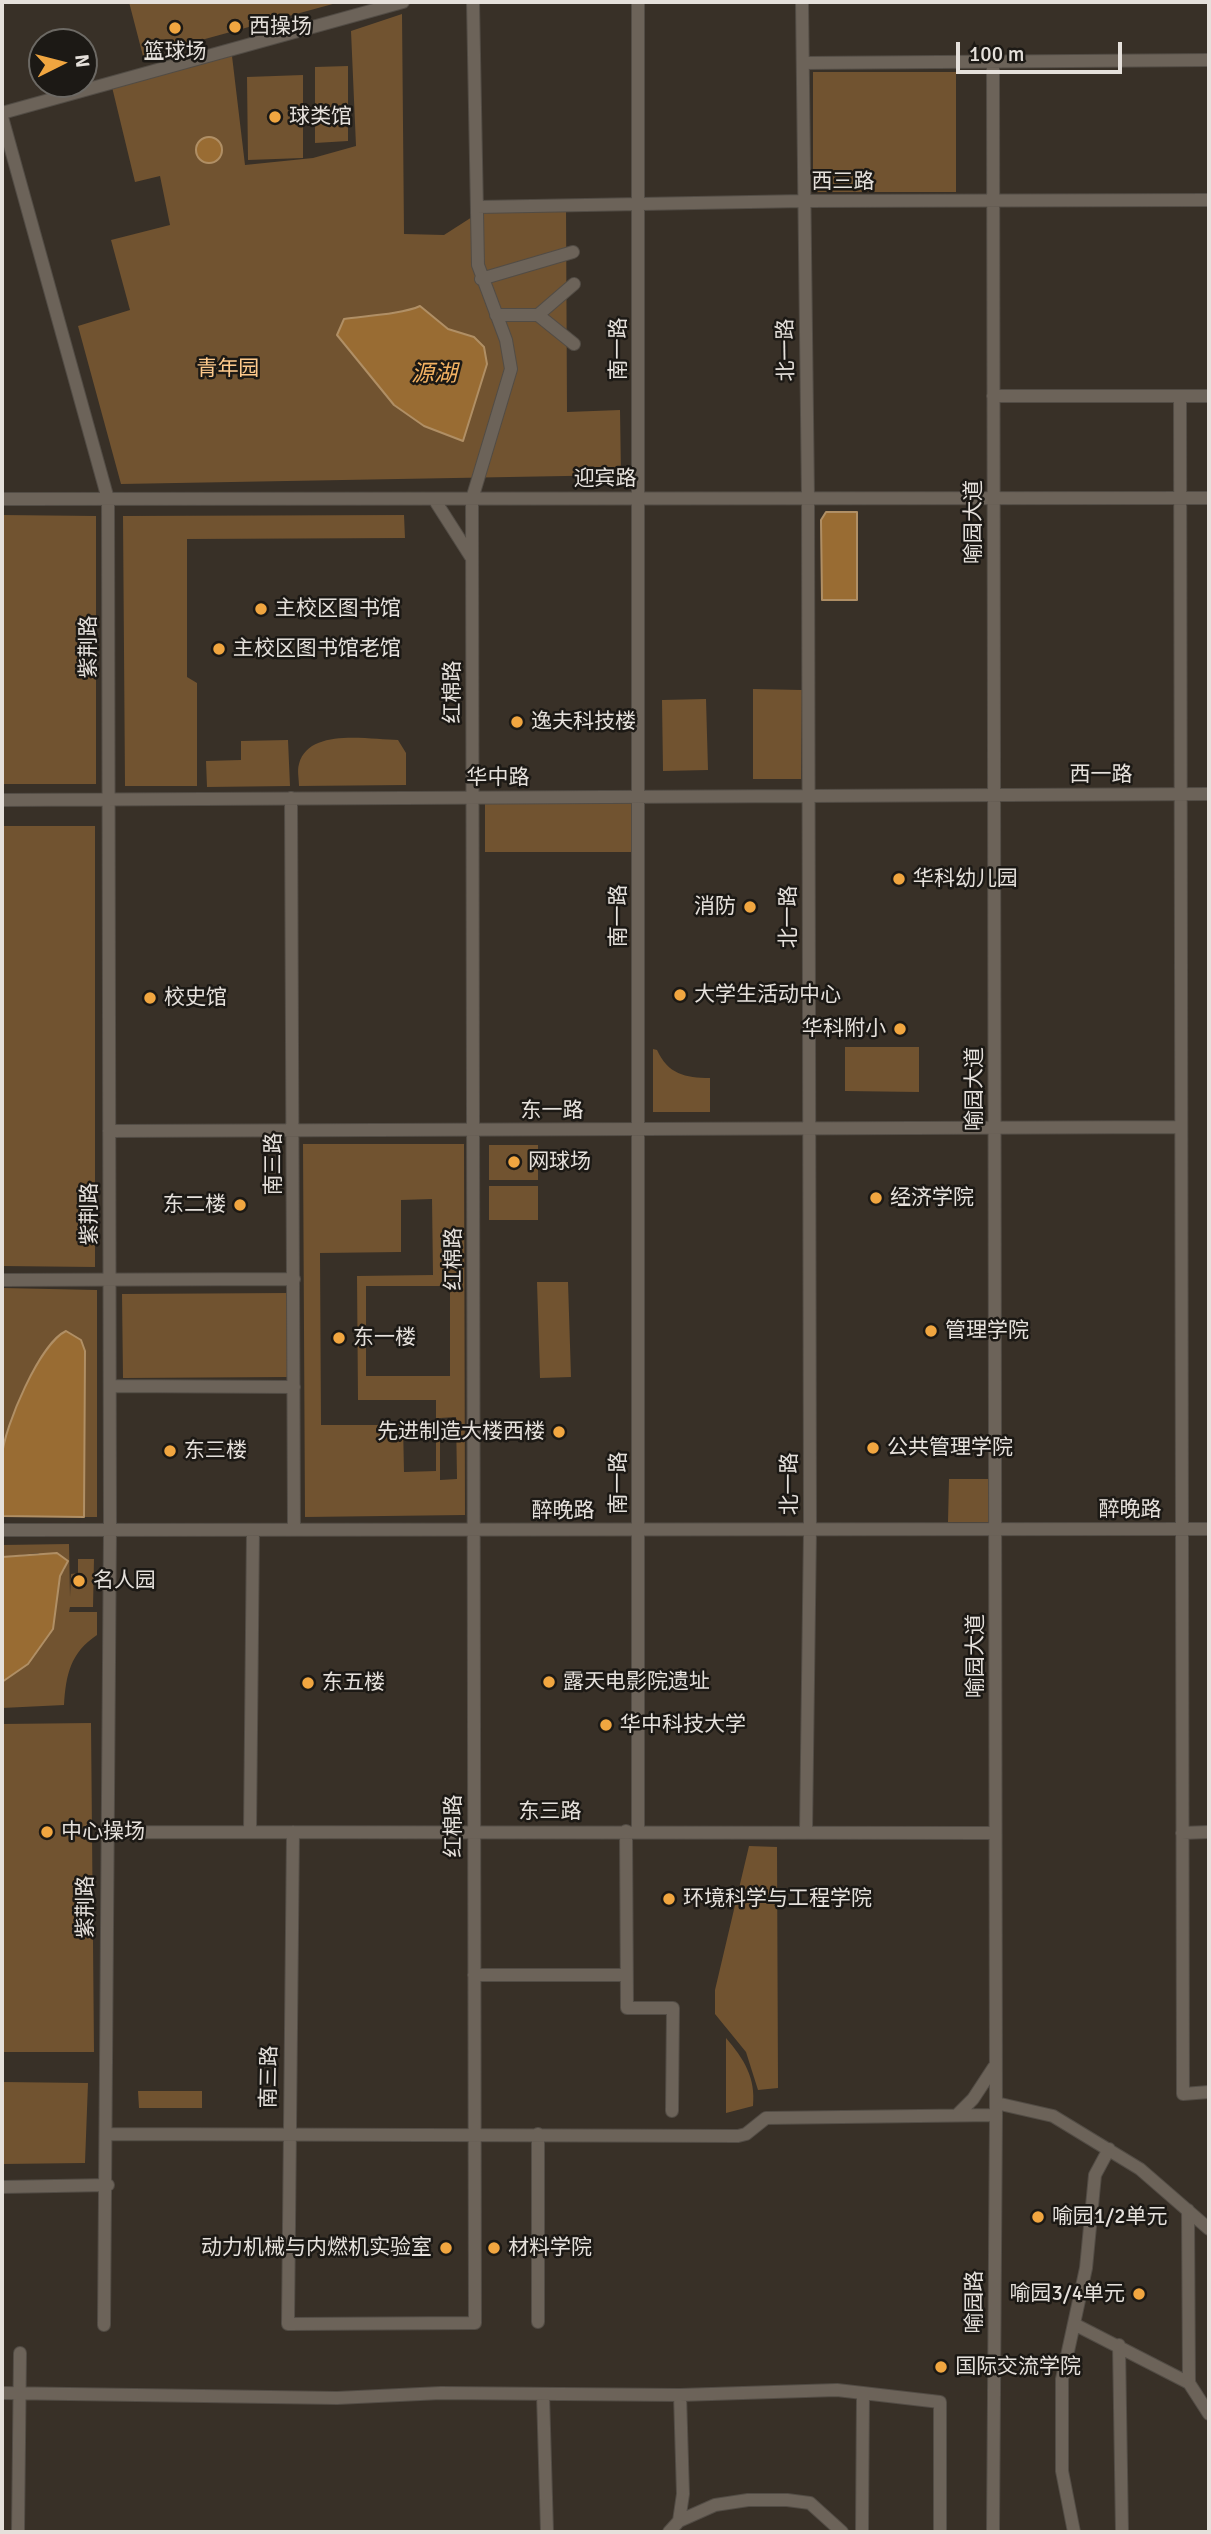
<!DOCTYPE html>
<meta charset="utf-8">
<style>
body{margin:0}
#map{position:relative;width:1211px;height:2534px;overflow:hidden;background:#383027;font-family:Signika,sans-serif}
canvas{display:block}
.frame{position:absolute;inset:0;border:4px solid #e5e0db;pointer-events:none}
.north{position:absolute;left:28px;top:28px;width:70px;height:70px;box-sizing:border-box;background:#1c1915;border:2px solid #6c6964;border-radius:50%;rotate:84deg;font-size:19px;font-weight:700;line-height:28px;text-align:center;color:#e5e0db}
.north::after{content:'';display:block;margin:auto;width:24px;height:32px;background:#f1a640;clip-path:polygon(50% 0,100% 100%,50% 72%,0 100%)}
.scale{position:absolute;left:956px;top:42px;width:166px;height:32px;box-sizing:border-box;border:4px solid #e5e0db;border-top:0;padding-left:9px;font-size:21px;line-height:24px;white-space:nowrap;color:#e5e0db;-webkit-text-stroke:5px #1c1915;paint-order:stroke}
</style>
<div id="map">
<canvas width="1211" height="2534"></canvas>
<div class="frame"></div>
<div class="north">N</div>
<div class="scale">100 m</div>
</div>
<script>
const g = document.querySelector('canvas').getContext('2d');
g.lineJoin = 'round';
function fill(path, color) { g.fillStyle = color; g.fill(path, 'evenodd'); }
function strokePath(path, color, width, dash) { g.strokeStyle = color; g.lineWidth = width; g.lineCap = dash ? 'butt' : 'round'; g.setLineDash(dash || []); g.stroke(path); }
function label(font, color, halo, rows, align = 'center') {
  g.font = font + ' Signika,"Noto Sans SC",sans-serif'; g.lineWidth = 5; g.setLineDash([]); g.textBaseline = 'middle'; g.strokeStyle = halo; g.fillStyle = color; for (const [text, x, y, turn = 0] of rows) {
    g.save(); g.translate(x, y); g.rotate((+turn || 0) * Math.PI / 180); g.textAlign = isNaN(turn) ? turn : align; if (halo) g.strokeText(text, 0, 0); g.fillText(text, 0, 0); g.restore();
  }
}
fill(new Path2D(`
 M129,2h211l-197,54z
 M402,14l2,220 40,1 39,-25 83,-4 1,206 53,-2 1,65 -500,9 -43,-158 52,-16 -19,-70 59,-15 -10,-49 -25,6 -23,-95 120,-31 13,109 68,-7 43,-12 -5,-115zM420,306l28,23 26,8 -130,-18c21,-3 59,-5 76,-13z
 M348,66v75l-33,2v-76z
 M813,72h143v120h-143z
 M303,75v83l-55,2 -1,-83z
 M2,515l94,1v268h-94z
 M404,515l1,23 -218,1v138l10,6v103h-72l-2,-270z
 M753,689l49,1 -1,89h-48z
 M706,699l2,71 -45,1 -1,-71z
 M288,740l2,46 -83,1 -1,-26 35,-1v-19z
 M398,740l8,13v32l-107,1c0,-7 -2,-16 0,-22 10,-37 71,-24 99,-24z
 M632,801v51h-147v-50z
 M2,826h93v441l-93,-1z
 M845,1047h74v45l-74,-1z
 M653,1049l4,1c11,24 28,28 53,28v34h-57z
 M303,1144h161l1,371 -160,2zM432,1199l1,76 -76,1 1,124h78v71l-32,1 -1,-47h-82l-1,-172 81,-1v-52zM366,1286h84v90h-84zM456,1417l1,62 -17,1v-62z
 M489,1145h49v35h-49z
 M489,1186h49v34h-49z
 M537,1282h31l3,95 -31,1z
 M2,1288l95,2v227h-13l1,-166 -71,61 -12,41z
 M287,1293v84l-164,1 -1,-84z
 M949,1479h40l1,43h-42z
 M69,1544l1,53 1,-23 7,-1v-14h16l-1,48h-23l-1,5h28v23c-27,18 -31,40 -33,70l-62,3v-26l26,-18 25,-35 7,-53 5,-7 -27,-16 -36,4v-12z
 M91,1723l3,329h-92v-328z
 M749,1846l28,1 1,241 -20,2 -12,-38 -31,-38v-24z
 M726,2038c18,21 30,40 27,68l-27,7z
 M2,2082l86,1 -3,80 -83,1z
 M138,2091h64v17h-63z`), '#715330');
const water = new Path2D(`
 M196 150a13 13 0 1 1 26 0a13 13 0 1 1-26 0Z
 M420,306l28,23 26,8 10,10 3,17 -24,77 -39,-15 -30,-21 -57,-70 7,-16c21,-3 59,-5 76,-13z
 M826,512h31v88h-35l-1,-80z
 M66,1331l15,9 4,11 -1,166 -82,-1c0,-20 -2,-40 0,-60 2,-29 38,-113 64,-125z
 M57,1553l11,8 -8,15 -7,53 -25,35 -26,18v-125z`);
fill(water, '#996c33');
strokePath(water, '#b08f65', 2);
const minor = new Path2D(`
 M638,2v1829
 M802,2l6,496 2,1032 -4,302
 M803,63l406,-3
 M993,63l3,2052 -3,417
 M2,113l401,-111
 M2,117l106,382 2,1031 -6,795
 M477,207l327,-6 405,-1
 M481,279l92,-27
 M496,315h42l36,29
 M538,315l36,-31
 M993,396h216
 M1180,396l3,1698 26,-2
 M2,499l1207,-1
 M434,499l37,58
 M291,798l3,732
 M2,800l1207,-6
 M109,1131l1072,-4
 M2,1280l292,-1
 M110,1386l184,1
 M2,1530l1207,-1
 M626,1831l1,177h46l-1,103
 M106,1832l889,1
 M250,1832l3,-302
 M293,1832l-5,492 187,-1 -3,-1824 39,-130 -5,-29 -28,-75 -5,-263
 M1182,1833l27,-1
 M474,1975h152
 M996,2103l57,13 87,53 69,60
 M957,2115l16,-16 21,-32
 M107,2134l631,2 8,-2 20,-16 230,-3
 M2,2187l106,-2
 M1188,2210l1,173
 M538,2322v-188
 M1074,2324l115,59 20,31
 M1119,2345l3,187
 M2,2393l335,5 104,-5 239,2 157,-5 103,12v130
 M543,2394l4,138
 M679,2521l36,-16 33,-5h39l23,3 32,29
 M18,2532l2,-179
 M669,2532l10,-11 4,-27 -3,-99
 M862,2532l1,-138
 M1074,2532l-12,-61v-92l24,-111 9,-93 14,-26`);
strokePath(minor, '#524c45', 14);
strokePath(minor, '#6c6359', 12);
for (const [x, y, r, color] of [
 [235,27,7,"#f1a640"],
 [175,28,7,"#f1a640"],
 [275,117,7,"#f1a640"],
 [261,609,7,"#f1a640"],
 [219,649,7,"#f1a640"],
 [517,722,7,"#f1a640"],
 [899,879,7,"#f1a640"],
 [750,907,7,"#f1a640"],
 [680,995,7,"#f1a640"],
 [150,998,7,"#f1a640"],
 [900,1029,7,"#f1a640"],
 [514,1162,7,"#f1a640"],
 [876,1198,7,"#f1a640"],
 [240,1205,7,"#f1a640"],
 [931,1331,7,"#f1a640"],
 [339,1338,7,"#f1a640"],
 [559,1432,7,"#f1a640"],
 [873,1448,7,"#f1a640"],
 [170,1451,7,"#f1a640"],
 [79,1581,7,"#f1a640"],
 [549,1682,7,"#f1a640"],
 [308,1683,7,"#f1a640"],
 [606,1725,7,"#f1a640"],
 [47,1832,7,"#f1a640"],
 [669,1899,7,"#f1a640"],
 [1038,2217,7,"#f1a640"],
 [446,2248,7,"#f1a640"],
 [494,2248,7,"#f1a640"],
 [1139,2294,7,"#f1a640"],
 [941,2367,7,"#f1a640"]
]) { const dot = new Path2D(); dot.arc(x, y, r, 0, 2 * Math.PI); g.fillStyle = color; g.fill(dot); strokePath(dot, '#1c1915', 2.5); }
label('21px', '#e5e0db', '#1c1915', [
 ["西操场",249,27],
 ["篮球场",175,52,"center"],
 ["球类馆",289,117],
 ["主校区图书馆",275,609],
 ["主校区图书馆老馆",233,649],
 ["逸夫科技楼",531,722],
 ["华科幼儿园",913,879],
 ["消防",736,907,"right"],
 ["大学生活动中心",694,995],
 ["校史馆",164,998],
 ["华科附小",886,1029,"right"],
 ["网球场",528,1162],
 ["经济学院",890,1198],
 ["东二楼",226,1205,"right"],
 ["管理学院",945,1331],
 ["东一楼",353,1338],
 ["先进制造大楼西楼",545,1432,"right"],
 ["公共管理学院",887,1448],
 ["东三楼",184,1451],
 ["名人园",93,1581],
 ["露天电影院遗址",563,1682],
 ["东五楼",322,1683],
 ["华中科技大学",620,1725],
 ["中心操场",61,1832],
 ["环境科学与工程学院",683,1899],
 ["喻园1/2单元",1052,2217],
 ["动力机械与内燃机实验室",432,2248,"right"],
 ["材料学院",508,2248],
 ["喻园3/4单元",1125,2294,"right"],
 ["国际交流学院",955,2367]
], 'left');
label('21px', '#e5e0db', '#1c1915', [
 ["西三路",843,182],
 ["南一路",619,349,-90],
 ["北一路",787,350,-91],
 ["迎宾路",605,479],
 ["喻园大道",974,522,-90],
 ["紫荆路",89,647,-90],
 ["红棉路",453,692,-90],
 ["西一路",1101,775],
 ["华中路",498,778],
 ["南一路",619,916,-90],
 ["北一路",789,917,-90],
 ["喻园大道",975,1089,-90],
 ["东一路",552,1111],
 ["南三路",274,1164,-90],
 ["紫荆路",90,1214,-90],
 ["红棉路",454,1259,-90],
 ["南一路",619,1483,-90],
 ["北一路",790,1484,-90],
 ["醉晚路",1130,1510],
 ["醉晚路",563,1511],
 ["喻园大道",976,1656,-90],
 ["东三路",550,1812],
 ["红棉路",454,1826,-90],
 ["紫荆路",86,1907,-90],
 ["南三路",270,2077,-89],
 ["喻园路",975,2302,-90]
]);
label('21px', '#feca8c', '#1c1915', [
 ["青年园",228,369]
]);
label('italic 23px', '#f4b363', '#1c1915', [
 ["源湖",434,375]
]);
</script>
